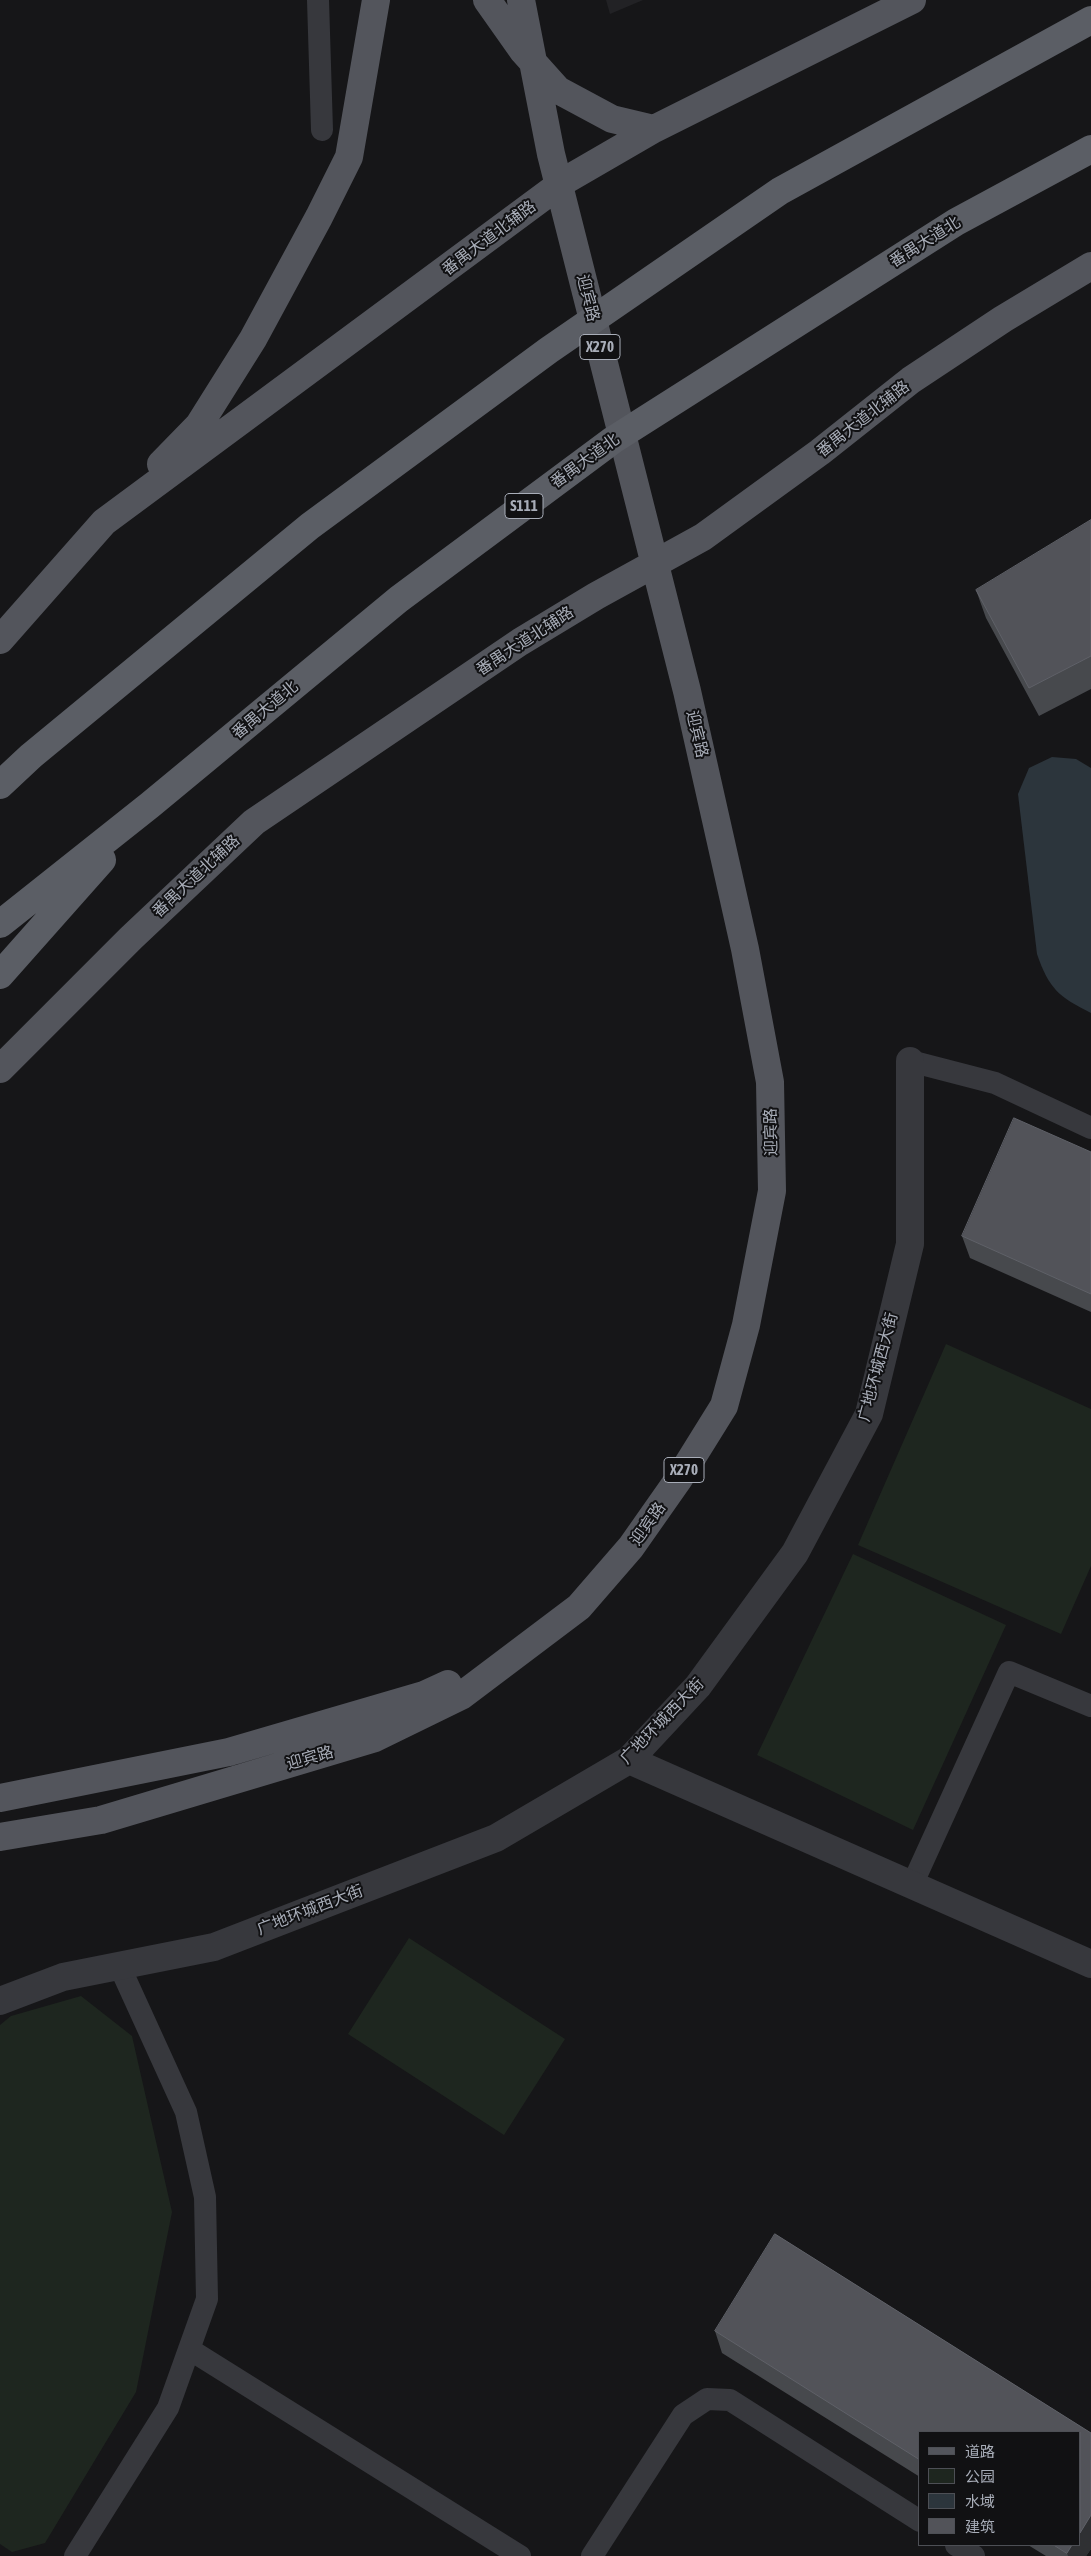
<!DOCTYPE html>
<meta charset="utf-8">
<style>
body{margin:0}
#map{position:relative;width:1091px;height:2556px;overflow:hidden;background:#161618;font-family:"Asap Condensed","Noto Sans SC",sans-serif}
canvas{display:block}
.legend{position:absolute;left:918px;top:2431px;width:162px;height:115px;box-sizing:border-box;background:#111113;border:1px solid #4d4f55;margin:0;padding:6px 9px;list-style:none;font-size:15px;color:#a8adb8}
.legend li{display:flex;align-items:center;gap:10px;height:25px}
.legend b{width:25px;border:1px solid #4d4f55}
</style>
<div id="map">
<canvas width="1091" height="2556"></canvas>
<ul class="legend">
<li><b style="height:6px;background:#53555c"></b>道路</li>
<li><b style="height:14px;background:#1e261f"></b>公园</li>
<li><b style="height:14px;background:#2c353c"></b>水域</li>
<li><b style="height:14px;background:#525359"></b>建筑</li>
</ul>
</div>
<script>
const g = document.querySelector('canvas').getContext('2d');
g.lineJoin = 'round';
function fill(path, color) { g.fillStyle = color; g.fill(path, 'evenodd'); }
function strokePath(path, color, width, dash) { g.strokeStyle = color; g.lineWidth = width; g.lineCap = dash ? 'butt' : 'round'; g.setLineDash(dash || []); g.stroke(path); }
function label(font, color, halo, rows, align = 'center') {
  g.font = font + ' "Asap Condensed","Noto Sans SC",sans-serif'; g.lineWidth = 4; g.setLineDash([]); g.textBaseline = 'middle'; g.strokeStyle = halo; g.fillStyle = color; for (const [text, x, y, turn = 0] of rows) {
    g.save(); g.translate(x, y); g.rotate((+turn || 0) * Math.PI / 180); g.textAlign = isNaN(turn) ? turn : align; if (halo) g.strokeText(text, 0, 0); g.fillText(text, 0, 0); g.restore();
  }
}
fill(new Path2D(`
 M606,0h37l-33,14z`), '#222225');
fill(new Path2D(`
 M946,1344l145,65v157l-30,68 -203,-89z
 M853,1554l153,71 -93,205 -156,-75z
 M409,1938l156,101 -61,96 -156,-101z
 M81,1996l51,40 40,176 -36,180 -91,151 -33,9 -12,-8v-519l11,-9z`), '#1e261f');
fill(new Path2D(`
 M1052,757l24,2 15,9v245c-32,-16 -42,-24 -54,-59l-19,-160 11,-26z`), '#2c353c');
strokePath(new Path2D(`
 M318,0l4,130
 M910,1061l85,22 96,45
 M912,1885l97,-213 82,34
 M189,2349l331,207
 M956,2545l18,11
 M75,2556l93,-148 39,-109 -2,-102 -19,-85 -67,-147
 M592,2556l91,-141 24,-16 23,1 190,121`), '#37383d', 22);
strokePath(new Path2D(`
 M629,1760l462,204
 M0,2001l63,-24 151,-30 282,-109 133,-78 69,-74 97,-133 74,-139 41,-170v-183`), '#37383d', 28);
strokePath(new Path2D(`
 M487,0l36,51 35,39 54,29 42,10
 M161,464l38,-39 54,-86 66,-122 30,-60 27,-157
 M0,640l104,-118 462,-342 88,-51 258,-129
 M0,1069l131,-131 123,-116 266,-180 76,-46 107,-59 117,-85 91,-72 92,-61 88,-53
 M0,1798l229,-46 195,-57 24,-11
 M0,1837l101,-17 274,-82 86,-42 118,-89 52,-60 47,-67 46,-74 22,-81 26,-134 -2,-109 -25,-133 -58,-258 -136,-537 -30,-154`), '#53555c', 28);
strokePath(new Path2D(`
 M0,785l31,-29 279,-230 239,-176 231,-159 311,-171
 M0,924l150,-119 249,-206 214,-159 343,-218 135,-73
 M0,975l102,-115`), '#5b5e65', 28);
fill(new Path2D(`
 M1091,520v169l-52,27 -53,-98 -10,-28z
 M1091,1152v160l-121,-54 -8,-22z
 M775,2234l316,199v116l-5,7h-40l-18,-11h52v-113h-160v45l-198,-124 -7,-22z`), '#47494d');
fill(new Path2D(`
 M1091,2515v34l-5,7h-18l-1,-3 5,-8h8v-12z`), '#2f3033');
const building = new Path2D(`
 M1091,520v136l-62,32 -53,-98z
 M1014,1118l77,34v142l-129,-58z
 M775,2234l316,199v82l-11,18v-101h-160v28l-205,-129z
 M1054,2545h18l-5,8z`);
fill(building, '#525359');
strokePath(building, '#5f6168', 1);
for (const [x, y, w] of [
 [600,347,40],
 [524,506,38],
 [684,1470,40]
]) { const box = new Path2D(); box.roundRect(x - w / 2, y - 12.5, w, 25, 4); g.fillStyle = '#111113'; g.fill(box); strokePath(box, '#a8adb8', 1); }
label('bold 15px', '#a8adb8', null, [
 ["X270",600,347],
 ["S111",524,506],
 ["X270",684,1470]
]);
label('16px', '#a8adb8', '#111113', [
 ["番禺大道北辅路",489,238,-37],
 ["番禺大道北",925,242,-32],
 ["迎宾路",588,298,76],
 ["番禺大道北辅路",863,419,-38],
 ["番禺大道北",585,461,-36],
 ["番禺大道北辅路",525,641,-33],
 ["番禺大道北",265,710,-40],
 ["迎宾路",697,734,77],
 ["番禺大道北辅路",196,876,-43],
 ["迎宾路",771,1132,-91],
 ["广地环城西大街",878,1367,-75],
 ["迎宾路",648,1524,-55],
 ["广地环城西大街",662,1721,-46],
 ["迎宾路",310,1758,-16],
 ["广地环城西大街",310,1910,-21]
]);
</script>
